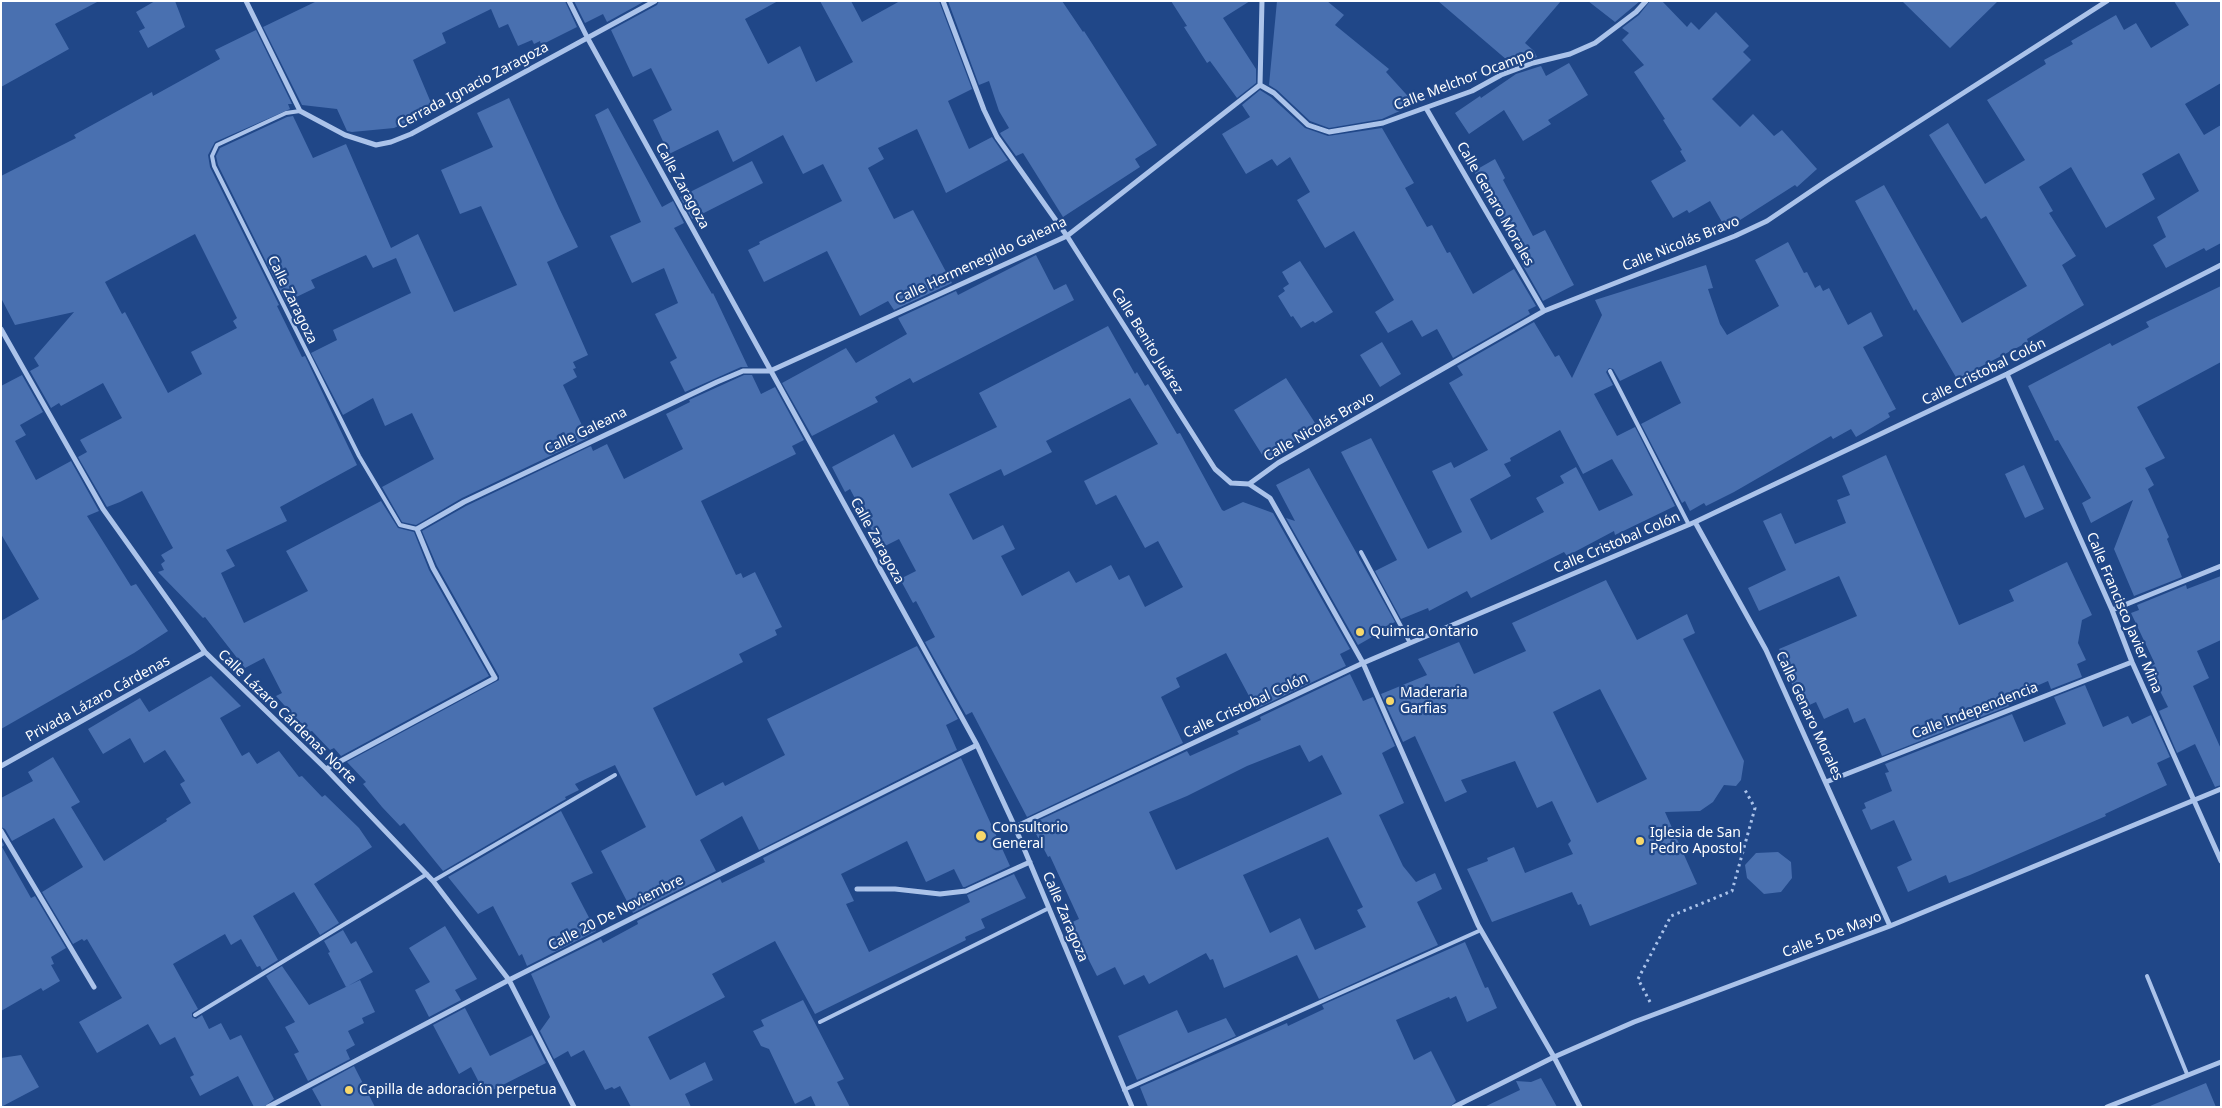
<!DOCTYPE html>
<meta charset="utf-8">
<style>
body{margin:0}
#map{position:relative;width:2222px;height:1108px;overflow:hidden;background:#204788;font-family:"Noto Sans",sans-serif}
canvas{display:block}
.frame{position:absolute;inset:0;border:2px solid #fff;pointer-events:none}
</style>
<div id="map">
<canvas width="2222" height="1108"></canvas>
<div class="frame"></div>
</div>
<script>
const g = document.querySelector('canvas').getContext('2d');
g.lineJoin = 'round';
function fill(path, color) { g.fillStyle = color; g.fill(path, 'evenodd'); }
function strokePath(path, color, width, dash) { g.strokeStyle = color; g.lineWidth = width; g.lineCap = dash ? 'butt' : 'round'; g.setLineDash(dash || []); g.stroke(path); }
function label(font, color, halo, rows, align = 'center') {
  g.font = font + ' "Noto Sans",sans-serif'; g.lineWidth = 4.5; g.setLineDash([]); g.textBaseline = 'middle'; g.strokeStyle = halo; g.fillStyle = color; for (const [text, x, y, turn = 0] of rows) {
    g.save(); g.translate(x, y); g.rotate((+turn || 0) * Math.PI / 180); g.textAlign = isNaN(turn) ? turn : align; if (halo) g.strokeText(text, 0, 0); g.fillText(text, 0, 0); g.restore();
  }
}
fill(new Path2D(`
 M1,1h98l-44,23 14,25 -68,38z
 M155,1h20l10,26 -37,21 -9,-17 6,-3 -9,-16z
 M317,1h248l12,26 -36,18 -1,-4 -6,3 -2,-4 -14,6 -10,-22 -9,4 -8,-19 -49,24 4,10 -33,17 21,50 -40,18 -42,4 -5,-1 -10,-22 -35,-4 -39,-78z
 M574,1h71l-38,21 -4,-8 -18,9z
 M659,1h119l-33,18 23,45 32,-18 16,36 37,-20 -33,-61h31l11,21 38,-21h39l33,88 -24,12 21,48 23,-12 16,23 -62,33 -29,-64 -39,19 6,11 -16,9 26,51 19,-9 39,73 -58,27 -6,-9 -28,15 -33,-65 -63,31 -16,-32 12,-6 -1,-2 83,-41 -19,-37 -20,10 -20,-39 -50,27 -15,-32 -49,24 -16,-34 19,-10 -21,-42 -18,9 -22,-47 46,-25z
 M948,1h114l21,31 1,-1 73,114 -22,14 5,8 -77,50 -40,-64 -7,3 -15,-21 -1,-2 9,-5 -10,-17 -10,-30 -10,4z
 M1171,1h79l-27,17 33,51v14l-19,15 -27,-37 -3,2 -23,-36 3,-1z
 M1277,1h50l17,14 -9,10 54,44 -3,3 29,32 -33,15 -53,9 -19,-7 -33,-31 -8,-5z
 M1438,1h123l-36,42 9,8 3,6 -23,9z
 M1588,1h52l-25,21z
 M1650,1h12l25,26 4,-5 8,8 17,-18 33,34 -6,6 8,8 -39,39 28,28 13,-13 21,22 8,-6 35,39 -20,18 -2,-2 -69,44 -16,-28 -21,12 -2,-3 -14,8 -22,-37 35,-20 -6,-10 2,-1 -19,-30 2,-1 -31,-47 10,-7 -22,-25 7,-7 -7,-5 17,-13z
 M1902,1h96l-48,47z
 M2174,1h47v82l-36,21 19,31 17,-10v118l-15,8 -2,-3 -38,20 -13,-23 13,-8 -9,-20 42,-26 -20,-38 -37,21 13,25 -49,29 -35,-61 -32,20 14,24 -4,2 27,43 -14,9 22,40 -57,34 1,3 -71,37 -41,-70 -2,2 -59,-110 29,-16 78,138 65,-37 -41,-70 -5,3 -52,-84 19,-12 37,61 40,-24 -38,-60 59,-36 -2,-4 29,-16 -2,-3 45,-26 8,15 12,-7 15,25 38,-23z
 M256,30l36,74h-4l2,5 -75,33 -7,13 2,12 69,138 -2,1 25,51 3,-1 52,109 -77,42 7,14 -61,29 9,16 -14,7 23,50 64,-32 -22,-40 95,-50 17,27 16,4 15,38 60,106 -148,80 -7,-8 -4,2 -18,-19 -4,1 -32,-36 6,-3 -18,-35 -19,10 -40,-51 -2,1 -45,-46 6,-2 -3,-6 4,-3 -4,-6 12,-7 -31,-57 -22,11 -13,5 -29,-50 9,-5 -7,-12 42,-22 -19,-35 -42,23 -2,-3 -8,5 -21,-37 9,-5 -5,-8 40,-46 -59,13 -14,-27v-122l75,-38 -2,-3 78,-43 1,4 67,-37 -5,-9zM195,234l42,84 -4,3 4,7 -46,24 11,22 -34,19 -43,-81 -3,2 -17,-32z
 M1569,63l19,32 -40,25 3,4 -28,17 -19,-31 -35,24 -14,-21 25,-17 1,2 35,-24 25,-8 5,10z
 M1260,90l11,7 34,31 23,8 54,-8 32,55 -9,5 22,39 5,-2 15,28 3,-1 23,42 41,-25 22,37 -8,4 2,4 -77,44 -16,-29 -15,8 -10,-17 -24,13 -13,-21 19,-12 -40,-69 -29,17 -28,-48 13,-8 -20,-35 -13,9 -5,-7 -26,15 -24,-40 28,-17 -8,-12z
 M509,98l50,110 19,39 -31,15 41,93 -15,7 3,6 -3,1 4,8 -14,8 25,53 -126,60 -46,27 -14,-3 -20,-35 52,-28 -22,-46 -27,13 -12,-28 -30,17 -32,-62 26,-13 -4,-10 78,-37 -15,-35 -23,10 -7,-13 -55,25 4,8 -29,14 -68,-137 -2,-9 4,-8 67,-31 6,-1 20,42 33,-14 45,104 27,-14 36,78 63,-27 -36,-79 -21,8 -19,-44 52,-23 -16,-34z
 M608,108l54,99 11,-6 11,22 -10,5 3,5 35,61 1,-1 35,74h-7l-56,25 -15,-30 7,-4 -22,-44 23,-11 -14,-35 -32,15 -22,-47 31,-14 -46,-107z
 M1495,159l10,19 -2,2 30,56 12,-6 29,55 -31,16 -21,-37 2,-1 -50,-92z
 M752,161l11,22 -71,36 -12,-22z
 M1788,242l16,31 3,-1 8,16 5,-3 3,6 6,-3 19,37 23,-13 12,24 -20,11 33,62 -8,4 2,4 -34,20 -5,-8 -18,10 -2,-3 -97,56 -28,14 -2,-3 -14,8 -5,-10 -3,2 -41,-79 40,-21 -20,-42 -41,20 -7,-12 -4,-1 -3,4 7,13 -19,9 23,42 18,-9 40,79 -60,29 -1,-4 -47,25 -3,-4 -93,46 -4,-7 -38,20 -1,-3 -27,11 -26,-48 22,-11 -56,-108 30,-14 57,111 34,-17 -30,-61 19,-9 3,6 34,-18 -39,-67 14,-8 -6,-9 77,-44 21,35 4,-2 13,23 30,-63 -7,-15 111,-35 7,23 -5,1 12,35 7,11 52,-29 -24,-46zM1560,430l23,44 29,-15 21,36 -34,16 -23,-44 -16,9 4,7 -28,15 8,14 -53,28 -21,-41 41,-23 -7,-12 7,-3 -1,-3z
 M1036,255l18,35 12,-6 8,16 -161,83 -3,-5 -35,19 3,5 -66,34 -30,-53 64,-35 10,15 51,-29 -9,-16 58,-27 2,4z
 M1300,261l33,51 -18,11 -2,-2 -12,7 -8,-12 -2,1 -13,-21 7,-5 -2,-3 6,-4 -7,-12z
 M2221,286v76l-84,45 28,51 -20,10 9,17 -6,4 21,48 -2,2 15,38 -48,19 -20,-47 19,-49 -42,23 -9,-20 9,-5 -33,-58 -3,1 -27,-55 82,-43 2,3 37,-19 -3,-5z
 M1108,326l27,48 2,-2 8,14 3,-2 29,50 3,-1 42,77 2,1 19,-9 30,11 77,136 -10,5 6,12 -90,43 -30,-56 -50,25 4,9 -19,10 22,46 -156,74 -55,-105 -6,3 -41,-73 10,-5 -19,-36 -3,2 -13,-24 16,-8 -17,-32 -18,9 -31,-59 -5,3 -13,-25 62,-33 18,34 85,-41 -18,-34zM1130,398l28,46 -74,37 12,24 20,-10 29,53 13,-7 25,46 -38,20 -16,-32 -10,5 -8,-15 -35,18 -7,-12 -47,25 -21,-40 14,-7 -12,-24 -30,15 -24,-46 52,-25 3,7 48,-24 -6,-11z
 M1382,342l19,32 -21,13 -20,-32z
 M22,375l21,37 -23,13 6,10 -11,6 21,39 35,-19 28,50 -12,5 44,70 5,-2 32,47 -34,22 -133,76v-108l38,-22 -38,-65v-148z
 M744,375h8l9,19 14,-7 29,53 -12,6 4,8 -95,47 35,74 5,-2 2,5 12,-6 27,55 -7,3 2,5 -38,19 4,8 -90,46 43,88 27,-14 2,4 60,-31 -18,-36 150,-73 41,73 -12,6 11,25 -198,100 -17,-34 -42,24 16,31 -83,42 -32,-62 45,-24 -31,-62 -40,19 4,6 -14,7 1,2 -123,72 -39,-48 -4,3 -18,-19 -19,-23 3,-2 -19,-20 152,-82v-4l-62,-110 -15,-35 44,-25 125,-60 2,5 14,-7 17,35 59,-30 -17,-35 24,-12 -1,-2z
 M1286,378l31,48 -51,35 -32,-51z
 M1886,455l73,170 55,-24 -5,-11 58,-28 25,53 -10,5 -4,23 8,17 -9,4 5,13 -31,12 -3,-8 -42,18 3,7 -127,50 -17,-38 -11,5 -6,-15 -24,11 -8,-17 -11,5 -7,-18 -3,2 -12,-28 2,-1 -6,-13 78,-33 -18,-40 -80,35 -11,-23 38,-18 -23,-49 18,-8 14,31 51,-21 -9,-23 13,-5 -8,-19z
 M2024,465l20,44 -19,9 -20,-44z
 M1309,468l86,154 -25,12 2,3 -14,8 -72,-127 9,3 -19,-36z
 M2221,576v64l-24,11 12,27 -16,8 28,63v36l-6,2 -20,-43 -18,9 -18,-42 9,-4 -20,-40 7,-3 -24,-51 8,-3 -2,-5 49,-20 1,4z
 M1606,580l31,60 50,-26 8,19 -12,6 61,122 -3,19 -5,6 -12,-1 -11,17 -13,9 -35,1 32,72 -107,42 -9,-22 -3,1 -6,-13 -80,30 -25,-53 21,-8 -1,-3 27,-11 11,26 48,-19 -5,-10 3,-3 -19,-40 -15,7 -22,-47 -54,19 6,12 -22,10 -30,-66 -12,6 -22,-48 46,-19 -9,-16 41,-17 15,32 52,-23 -14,-28zM1600,689l47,90 -50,24 -44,-91z
 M1350,674l13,27 10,-4 22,49 -13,7 22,50 -25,12 24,51 13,16 19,-9 7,16 -25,13 21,43 -119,54 -22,-44 -73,33 -11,-29 -3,1 -4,-7 -57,31 -5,-9 -20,10 -9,-18 -18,9 -27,-53 9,-4 -29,-63 -2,1 -17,-33 156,-73 3,5 49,-22 -2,-3 24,-11 -1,-3zM1300,745l9,17 13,-7 20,39 -166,76 -27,-58 38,-16 60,-30zM1328,837l35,70 -6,3 9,17 -51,23 -15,-32 -30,15 -27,-58z
 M211,676l30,30 -21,12 22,38 7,-4 8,12 22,-13 20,26 3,-1 20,21 3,-2 34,33 13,19 -58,37 25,39 -19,12 -26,-43 -41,24 25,44 -16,10 -2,-4 -3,1 -16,-28 -10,6 -6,-11 -52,30 25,45 -6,4v4l4,2 6,-4 7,14 12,-6 9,17 11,-5 33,64 -10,8h-10l-16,-31 -38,20 -10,-19 4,-2 -19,-38 -15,8 -12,-21 -51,29 -18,-31 43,-24 -35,-59 -3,2 -2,-2 -9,5 -31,-52 41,-25 -29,-49 -42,23 -7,-12 -4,-2v-29l32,-17 -5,-9 25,-15 27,45 -9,5 33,54 63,-40 -1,-2 25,-16 -11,-19 5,-3 -20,-31 -21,13 -14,-25 -27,16 -15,-25 52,-31 9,14z
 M2085,685l18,42 25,-11 4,8 19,-9 19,42 -13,6 10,22 -62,29 1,2 -136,59 -21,8 -3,-8 -38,17 -11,-25 15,-7 -18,-40 -23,10 -9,-20 4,-2 -2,-5 28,-12 -7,-18 4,-1 -4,-8 127,-50 12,28 42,-18 -12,-27z
 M961,758l49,108 -45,21h-2l-9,-18 -28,13 -19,-41 -66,33 13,27 -8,3 23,48 101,-50 -3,-7 47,-21 12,24 -45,21 4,9 -20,9 1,3 -151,74 -40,-73 -63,33 13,23 -77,40 22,43 35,-18 8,18 -28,14 6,13h-60l-11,-21 -6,3 -2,-2 -7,3 -21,-40 -13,7 -3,-6 -14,8 -14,-28 10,-14 -19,-43 70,-35 2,4 35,-19 -1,-3 83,-42 2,4 43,-21 -2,-4z
 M561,811l32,62 -22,10 25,48 -69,35 -5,-12 -3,2 -26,-50 -15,8 -30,-37z
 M1,840l3,5 -2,2 29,51 4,-2 31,52 -15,9 3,7 -3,1 9,16 -17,10 -2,-3 -40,23z
 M1778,852l13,10 1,16 -11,14 -17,2 -17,-16 -2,-13 11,-12z
 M445,926l32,53 -22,11 6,10 -32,17 -14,-27 15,-8 -21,-34z
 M343,930l8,14 5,-3 17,31 -27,15 -18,-34 2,-1 -6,-11z
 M1465,942l20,46 3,-1 9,21 -30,14 -11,-26 -6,3 -1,-2 -53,23 18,40 17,-9 25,50 -6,6h-302l-8,-20 147,-64 1,3 36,-17 -2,-4z
 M282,966l27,39 51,-25 15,32 -13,6 2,5 -16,8 7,14 -9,5 4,9 -42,22 -14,-27 5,-2 -14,-25 10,-5 -29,-46z
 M803,1000l41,79 -7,3 13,25h-34l-5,-11 -16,8 -26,-55 -8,-3 -8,-15 11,-5 -3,-6z
 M465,1008l25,48 42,-21 14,28 -61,31 -14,-27 -12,7 -26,-49z
 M1177,1010l11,23 38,-15 10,18 -99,44 -19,-44z
 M21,1055l18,32 -38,20v-49z
 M354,1066l21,41h-53l-10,-18z
 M1541,1078l16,29h-73l36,-17 -4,-9 15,1z
 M2206,1083l10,24h-66v-1z`), '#4970b0');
strokePath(new Path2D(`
 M1650,1002l-12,-23 33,-63 61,-25 23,-83 -10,-18`), '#abc3ea', 3, [2.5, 4]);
strokePath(new Path2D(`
 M300,111l-14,2 -69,32 -5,11 2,10 145,290 41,69 17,4
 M1610,371l79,154
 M1361,552l49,91
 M433,881l182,-106
 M2147,976l40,98
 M195,1015l232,-141
 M820,1022l229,-114
 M1124,1090l357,-160`), '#abc3ea', 4);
strokePath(new Path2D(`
 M246,1l54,110 45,24 31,10 15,-3 20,-8 244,-133
 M569,1l18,36 390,708 38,82 117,280
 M943,1l41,109 13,27 70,99 148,233 16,14 18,1 21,14 93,165 115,262 76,132 26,50
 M1260,85l14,8 34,32 21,7 54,-9 89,-32 29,-16 32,-12 37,-9 25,-11 41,-31 10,-11
 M1260,85l2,-84
 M1426,108l118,203
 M1,329l102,180 102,143 121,117 107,112 76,99 65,127
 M2007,374l105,236 20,52 89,199
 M1249,484l29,-21 266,-152 191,-75 32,-15 62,-42 278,-178
 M1695,522l71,128 124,276
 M2112,610l109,-44
 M1,766l204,-114
 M326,769l169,-91 -62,-110 -16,-39 47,-27 253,-120 26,-11h27l297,-135 193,-151
 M1826,782l306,-120
 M1015,827l348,-164 332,-141 312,-148 214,-109
 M1,831l93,156
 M857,889h38l45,5 26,-3 64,-29
 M268,1107l241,-127 468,-235
 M1454,1107l100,-50 80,-35 256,-96 331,-137
 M2107,1107l114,-45`), '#abc3ea', 5);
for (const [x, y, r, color] of [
 [1360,632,5,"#f7d86b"],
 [1390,701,5,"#f7d86b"],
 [981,836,6,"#f7d86b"],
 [1640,841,5,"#f7d86b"],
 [349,1090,5,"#f7d86b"]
]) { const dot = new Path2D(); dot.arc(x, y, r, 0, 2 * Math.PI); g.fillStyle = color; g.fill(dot); strokePath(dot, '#204788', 2); }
label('14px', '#fff', '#204788', [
 ["Calle Melchor Ocampo",1464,80,-21],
 ["Cerrada Ignacio Zaragoza",473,86,-28],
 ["Calle Zaragoza",682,186,61],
 ["Calle Genaro Morales",1495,204,60],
 ["Calle Nicolás Bravo",1681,244,-22],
 ["Calle Hermenegildo Galeana",981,261,-25],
 ["Calle Zaragoza",292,300,64],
 ["Calle Benito Juárez",1147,341,58],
 ["Calle Cristobal Colón",1984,372,-26],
 ["Calle Nicolás Bravo",1319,427,-30],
 ["Calle Galeana",586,431,-26],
 ["Calle Zaragoza",877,541,61],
 ["Calle Cristobal Colón",1617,543,-23],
 ["Calle Francisco Javier Mina",2124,613,67],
 ["Privada Lázaro Cárdenas",98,699,-29],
 ["Calle Cristobal Colón",1246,706,-25],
 ["Calle Independencia",1975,711,-21],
 ["Calle Genaro Morales",1809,716,65],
 ["Calle Lázaro Cárdenas Norte",287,717,44],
 ["Calle 20 De Noviembre",616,913,-27],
 ["Calle Zaragoza",1065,917,67],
 ["Calle 5 De Mayo",1832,935,-21]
]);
label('14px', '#fff', '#204788', [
 ["Quimica Ontario",1370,632],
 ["Maderaria",1400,693],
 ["Garfias",1400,709],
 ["Consultorio",992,828],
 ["General",992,844],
 ["Iglesia de San",1650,833],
 ["Pedro Apostol",1650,849],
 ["Capilla de adoración perpetua",359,1090]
], 'left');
</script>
